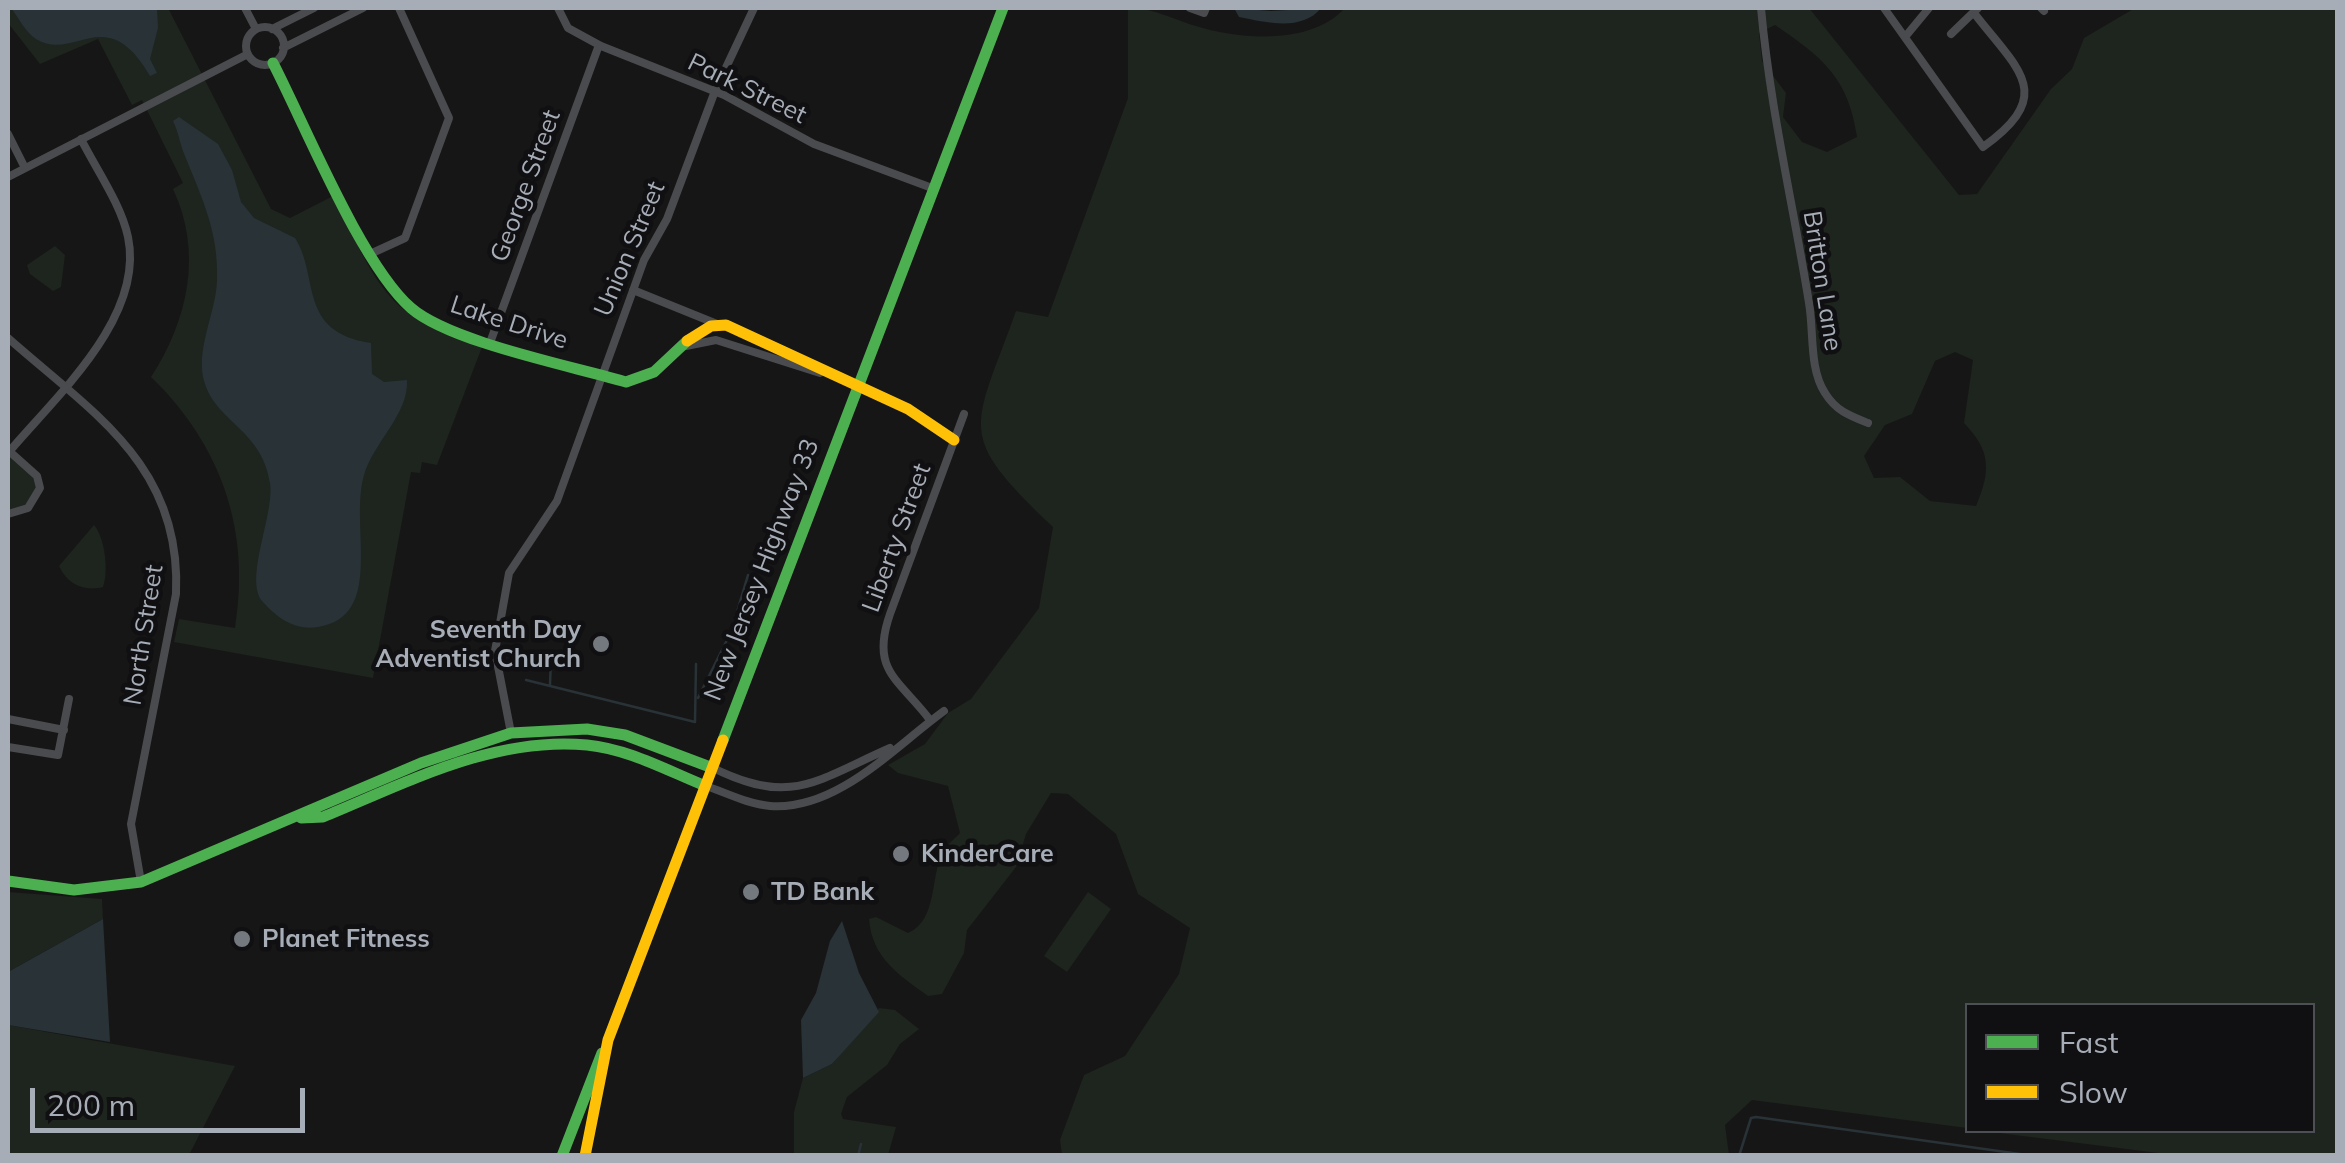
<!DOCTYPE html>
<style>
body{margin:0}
#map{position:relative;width:2345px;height:1163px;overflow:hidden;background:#161616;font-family:Mulish,sans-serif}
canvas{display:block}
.frame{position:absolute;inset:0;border:10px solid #a7adb7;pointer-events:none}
.legend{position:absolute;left:1965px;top:1003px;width:350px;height:130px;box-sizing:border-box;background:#101012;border:2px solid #4c4f54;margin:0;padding:12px 18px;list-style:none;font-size:30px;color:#a7adb7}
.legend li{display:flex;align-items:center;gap:20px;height:50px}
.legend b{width:50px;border:2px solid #4c4f54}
.scale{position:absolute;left:30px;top:1088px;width:275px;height:45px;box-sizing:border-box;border:5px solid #a7adb7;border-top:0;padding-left:12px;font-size:30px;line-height:35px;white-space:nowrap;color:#a7adb7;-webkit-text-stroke:8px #101012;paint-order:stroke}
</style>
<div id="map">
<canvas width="2345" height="1163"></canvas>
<div class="frame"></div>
<ul class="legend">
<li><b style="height:12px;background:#4caf50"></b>Fast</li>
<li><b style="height:12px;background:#ffc107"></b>Slow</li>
</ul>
<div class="scale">200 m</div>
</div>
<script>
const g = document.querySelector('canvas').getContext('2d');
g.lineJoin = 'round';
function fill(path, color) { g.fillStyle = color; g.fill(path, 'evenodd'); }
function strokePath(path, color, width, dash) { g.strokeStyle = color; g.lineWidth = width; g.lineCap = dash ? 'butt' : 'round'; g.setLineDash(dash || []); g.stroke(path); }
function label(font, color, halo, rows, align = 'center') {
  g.font = font + ' Mulish,sans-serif'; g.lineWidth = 9; g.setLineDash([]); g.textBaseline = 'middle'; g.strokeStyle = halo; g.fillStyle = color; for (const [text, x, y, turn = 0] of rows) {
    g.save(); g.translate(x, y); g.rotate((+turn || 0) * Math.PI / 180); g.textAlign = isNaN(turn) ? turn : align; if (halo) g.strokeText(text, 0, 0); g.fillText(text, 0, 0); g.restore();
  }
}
fill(new Path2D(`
 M8,8h160l103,201 19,9 43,-22c44,86 50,121 149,151l-45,118 -15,-3 -2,11 -9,-1 -38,206 -199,-36 5,-23 56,9c16,-97 -13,-182 -84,-251 37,-57 52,-124 22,-188l10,-6 -41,-83 -10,5 -34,-66 -58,25 -32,-41z
 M1128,8c26,0 44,11 68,18 45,14 115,19 149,-18h464l150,187 18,-1 74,-105 21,-20 12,-31 51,-30h202v1147h-163l-191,-24 329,-1v-124h-344l-1,122 -215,-28 -27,25 4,30h-667l-2,-15 24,-65 41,-19 54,-82 11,-46 -52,-34 -22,-60 -48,-40 -17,-1 -25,41 -10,33 -49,63 -3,23 -22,41 -14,2c-29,-21 -56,-38 -59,-77l7,-2 32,16c30,-13 22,-57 35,-82 4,-7 12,-12 17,-18l-12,-47 -50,-13 -10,-8 37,-21 23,-31 23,-14 68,-91 14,-81c-99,-94 -80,-96 -37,-216l32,6 80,-219zM1775,25c48,33 73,52 82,112l-30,15 -25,-10 -19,-25 3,-24 -24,-32 -3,-28zM1955,352l18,8 -9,63c27,28 27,48 12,83l-46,-5 -30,-24 -26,1 -10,-22 21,-31 27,-11 23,-53z
 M55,246l10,9 -4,32 -8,4 -23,-17 -3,-9z
 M8,453l32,27 -12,28 -20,6z
 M94,525c11,12 15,47 9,62 -19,5 -36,-3 -44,-21z
 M8,892l94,7 1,20 -95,53z
 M1088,892l23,17 -44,63 -23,-16z
 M879,1008l16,2 24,19 -19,15 -13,21 -40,32 -6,17 2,5 53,8 -8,28 -94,1v-44l9,-34 29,-14z
 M8,1025l227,41 -46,89h-181z`), '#1e241e');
fill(new Path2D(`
 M11,8h146l1,20 -8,31 7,14 -7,3c-44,-76 -75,-13 -114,-37 -11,-7 -17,-21 -25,-31z
 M1234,8l37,3 50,-3c-19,24 -56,14 -82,9z
 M179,117l39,27 14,26 9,32 13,16 41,20c25,39 2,94 76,105l1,31 12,8 23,-2c2,34 -34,63 -43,95 -15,51 22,141 -46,152 -26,4 -43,-12 -55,-25 -20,-22 12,-88 7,-119 -8,-53 -52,-60 -65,-99 -11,-33 11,-70 12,-104 2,-47 -15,-82 -32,-124 -5,-11 -6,-23 -12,-35z
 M103,919l7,123 -102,-17v-53z
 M842,921l17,52 20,39 -47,52 -29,14 -2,-58 15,-27 14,-52z`), '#293237');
strokePath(new Path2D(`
 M526,680l169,42 1,-58
 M550,685l1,-28
 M698,698l33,-66 17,-57
 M858,1156l3,-12
 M1739,1156l12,-38 5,-1 278,39`), '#293237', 2.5);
strokePath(new Path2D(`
 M245,8l11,21
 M558,8l10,20 33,18 123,49 90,49 118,44
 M1190,8l14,5 2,-5
 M1761,8c9,100 32,196 48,295 5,28 0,66 16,90 11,18 25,23 43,30
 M1884,8l99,139c74,-53 35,-77 -9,-134
 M2041,8l3,3
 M246 46a19 19 0 1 1 38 0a19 19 0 1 1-38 0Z
 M272,29l42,-21
 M1951,34l27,-26
 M1905,37l24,-29
 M283,48l80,-40
 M8,134l17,34
 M8,177l240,-123
 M370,254l35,-16 44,-120 -50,-110
 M633,290l84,34
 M8,338c86,76 174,128 168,256l-45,230 10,58
 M491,340l108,-295
 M686,346l30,-6 104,33
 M8,453c47,-56 137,-135 120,-216 -7,-33 -32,-68 -47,-98
 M8,514l20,-6 12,-20 -3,-12 -28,-25
 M8,719l56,11
 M930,720c-31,-41 -60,-49 -40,-106l74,-200
 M511,733l-16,-82 14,-78 48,-72 87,-241 23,-41 48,-128 39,-83
 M8,747l50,8 11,-56
 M711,767c80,40 104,14 179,-19
 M703,785c22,7 44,19 67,21 67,5 124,-59 174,-95`), '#4a4b4e', 8);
strokePath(new Path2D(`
 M273,63c33,64 88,201 138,245 39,34 161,58 215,74l28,-10 33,-31
 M723,740l280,-732
 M301,818l22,-1c83,-34 171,-81 264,-72 41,4 79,25 116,40
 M8,881l66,9 67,-8 280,-119 90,-30 76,-4 38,6 85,32
 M562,1156l40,-103`), '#4caf50', 11);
strokePath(new Path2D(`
 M687,341l24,-15 15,-1 182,84 46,31
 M585,1156l23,-116 115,-300`), '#ffc107', 11);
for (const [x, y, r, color] of [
 [601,644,10,"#74787f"],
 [901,854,10,"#74787f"],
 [751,892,10,"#74787f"],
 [242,939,10,"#74787f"]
]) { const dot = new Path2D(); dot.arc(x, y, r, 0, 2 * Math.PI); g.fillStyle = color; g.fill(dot); strokePath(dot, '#101012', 4); }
label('25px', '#a7adb7', '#101012', [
 ["Park Street",747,89,26],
 ["George Street",526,186,-70],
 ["Union Street",630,249,-67],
 ["Britton Lane",1822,281,81],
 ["Lake Drive",509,323,18],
 ["Liberty Street",897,538,-70],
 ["New Jersey Highway 33",762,570,-69],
 ["North Street",144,635,-81]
]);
label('bold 25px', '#a7adb7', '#101012', [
 ["Seventh Day",581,630,"right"],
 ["Adventist Church",581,659,"right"],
 ["KinderCare",921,854],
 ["TD Bank",771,892],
 ["Planet Fitness",262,939]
], 'left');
</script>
